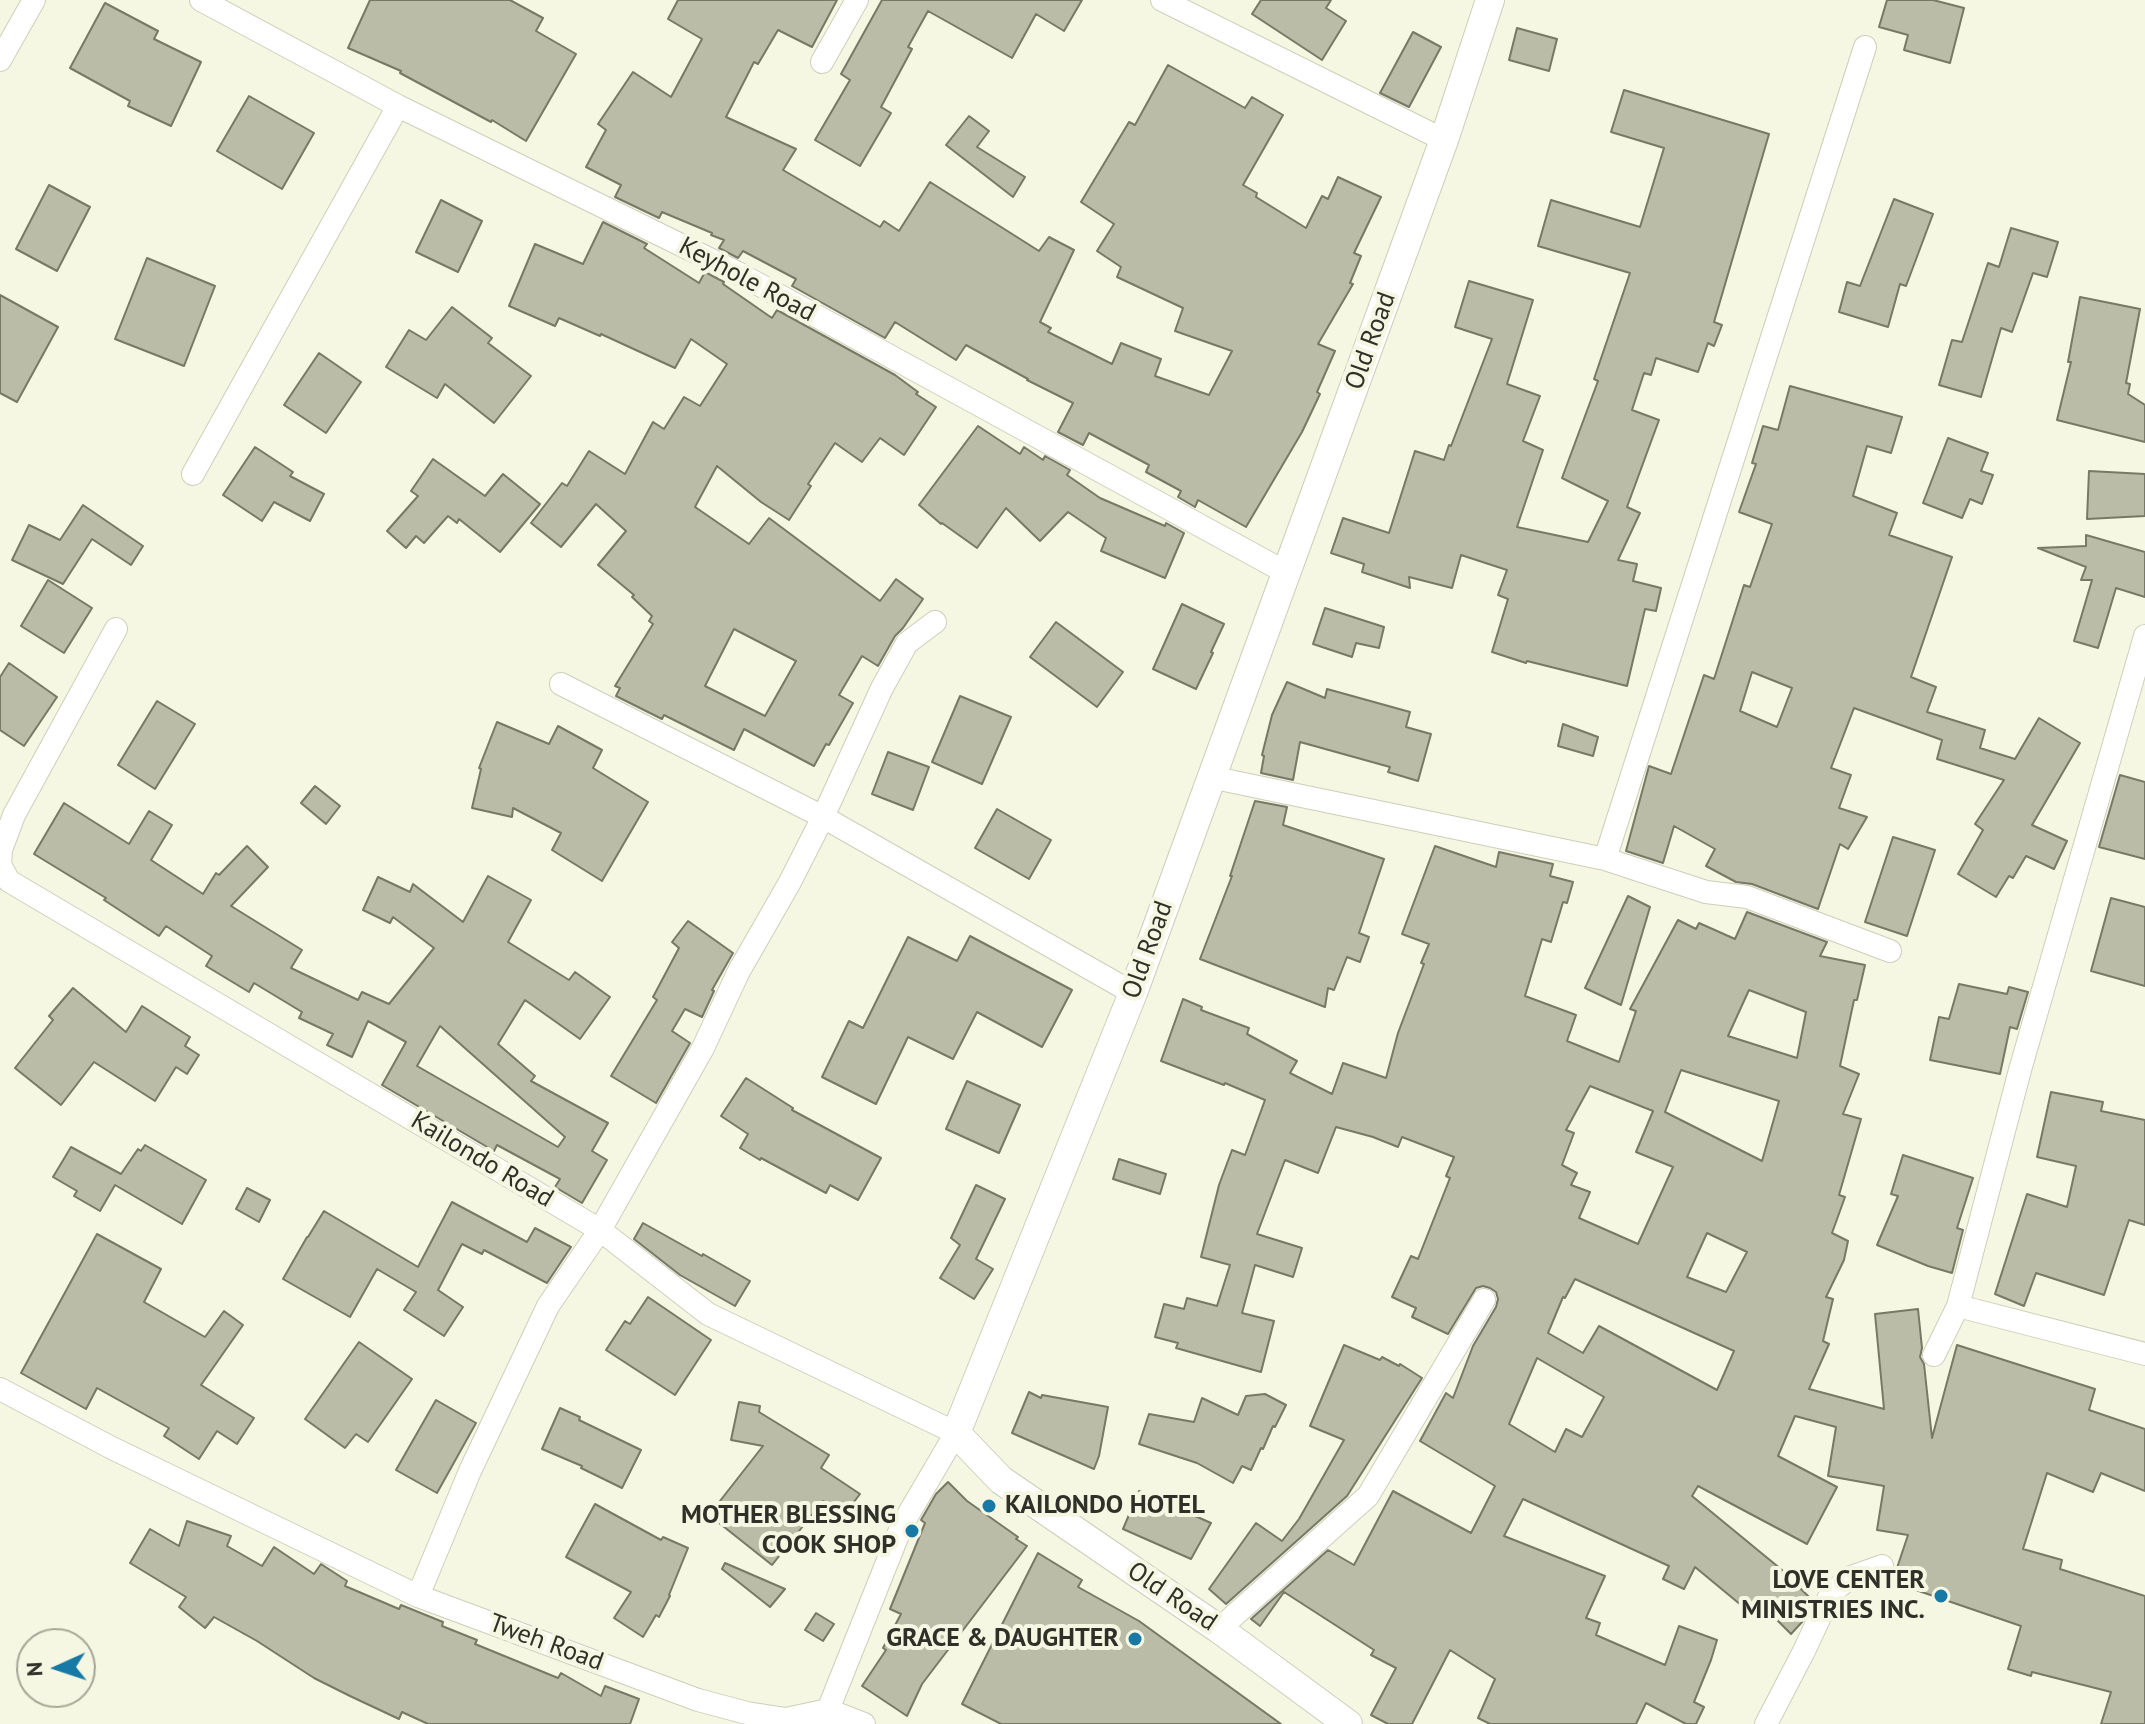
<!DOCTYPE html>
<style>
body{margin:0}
#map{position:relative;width:2145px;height:1724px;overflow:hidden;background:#f5f7e2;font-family:"PT Sans",sans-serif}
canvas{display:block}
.north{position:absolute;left:16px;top:1628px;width:80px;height:80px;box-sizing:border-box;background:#f5f7e2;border:2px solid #a6a798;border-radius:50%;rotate:267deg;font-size:22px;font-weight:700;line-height:32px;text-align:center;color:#2f3028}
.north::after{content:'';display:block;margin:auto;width:28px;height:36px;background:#1779a5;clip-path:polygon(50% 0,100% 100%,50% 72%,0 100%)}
</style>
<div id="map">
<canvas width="2145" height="1724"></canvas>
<div class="north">N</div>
</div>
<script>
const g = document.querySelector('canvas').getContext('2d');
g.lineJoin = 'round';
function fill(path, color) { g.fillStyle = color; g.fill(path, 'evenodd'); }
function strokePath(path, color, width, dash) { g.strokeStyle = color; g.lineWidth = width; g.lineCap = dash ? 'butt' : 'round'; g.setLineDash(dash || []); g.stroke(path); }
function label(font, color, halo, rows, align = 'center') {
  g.font = font + ' "PT Sans",sans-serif'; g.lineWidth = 8; g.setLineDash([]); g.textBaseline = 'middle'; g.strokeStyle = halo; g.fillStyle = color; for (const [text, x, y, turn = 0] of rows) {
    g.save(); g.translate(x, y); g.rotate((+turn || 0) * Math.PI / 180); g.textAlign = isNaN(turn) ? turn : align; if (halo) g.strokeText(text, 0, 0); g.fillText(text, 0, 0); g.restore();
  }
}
const building = new Path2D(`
 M370,0h140l33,18 -7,13 40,23 -50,87 -34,-21 -1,2 -91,-49 1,-2 -53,-23z
 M678,0h159l-25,47 -34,-17 -20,34 -4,-2 -28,55 70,32 -13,21 97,57 4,-6 15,10 31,-49 109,69 10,-14 25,13 -34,72 11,6 -3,4 64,32 9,-21 40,16 -6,17 54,19 23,-44 -57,-20 8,-23 -66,-31 4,-10 -24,-16 17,-27 -33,-22 48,-80 6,3 33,-60 77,43 7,-11 31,18 -40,70 14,8 -1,4 50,31 16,-32 6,3 10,-22 43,20 -27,56 7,3 -11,27 3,1 -35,60 17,7 -18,41 3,2 -18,38 -56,95 -48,-27 -3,7 -17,-10 3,-6 -35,-19 3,-7 -60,-32 -6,12 -25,-13 15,-29 -46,-23 1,-1 -62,-34 -10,15 -61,-38 -10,16 -93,-52 4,-7 -53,-28 -5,7 -19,-10 5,-8 -13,-5 1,-2 -50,-21 -3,6 -44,-21 6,-12 -35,-18 20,-37 -8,-6 35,-52 38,25 31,-58 -34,-20z
 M882,0h200l-18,31 -28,-17 -24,44 -84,-47 -20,36 4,2 -31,58 10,6 -31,53 -45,-26 35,-60 -9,-6z
 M1261,0h70l-5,8 20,13 -24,39 -70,-46z
 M1887,0h46l31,8 -14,55 -46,-13 4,-15 -29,-8z
 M105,3l53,28 -4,8 47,23 -30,64 -43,-20 2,-5 -60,-33z
 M1517,28l40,11 -8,32 -40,-11z
 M1413,32l28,15 -32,60 -29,-14z
 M1624,90l145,44 -55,188 8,3 -8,21 -6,-3 -10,29 -42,-14 -5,17 -7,-2 -12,37 27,10 -32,87 13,6 -22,47 19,4 -4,17 28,7 -5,23 -11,-2 -18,77 -100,-25 -1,2 -34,-11 16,-53 -10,-4 9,-25 -46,-15 -9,33 -43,-11 1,11 -48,-16 2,-8 -33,-11 12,-35 46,15 26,-82 29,9 5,-15 2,1 41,-107 -37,-12 14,-46 64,19 -26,84 33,12 -17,45 20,9 -26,77 71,15 20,-41 -46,-23 36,-97 -4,-2 36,-106 -92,-27 13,-46 89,27 24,-79 -53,-16z
 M249,96l65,37 -32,56 -65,-38z
 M969,116l20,15 -12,16 48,30 -12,20 -67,-52z
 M49,185l41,22 -33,64 -41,-22z
 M1894,199l39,15 -27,72 -6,-2 -12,43 -49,-15 8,-30 13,4z
 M441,200l41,21 -24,51 -42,-20z
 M603,222l44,22 -3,4 55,35 6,-11 19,10 -1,2 49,34 5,-8 118,65 23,17 -2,2 20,13 -32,48 -24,-17 -18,24 -27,-19 -27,41 3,2 -22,34 -28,-18 -44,-36 -22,41 54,37 20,-26 111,83 16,-22 27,20 -20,29 -8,8 -17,30 -16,-10 -23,39 14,8 -24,42 -3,-1 -12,22 -70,-37 -10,21 -70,-35 -2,4 -46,-23 4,-8 -5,-2 38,-62 -4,-3 3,-5 -20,-19 2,-2 -36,-30 28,-34 -30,-27 -35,43 -30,-24 31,-40 5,3 22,-35 36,23 28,-52 11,7 20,-32 16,9 27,-42 -36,-25 -16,29 -74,-34 -1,2 -41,-18 -4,8 -46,-20 26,-62 48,20zM734,629l62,32 -31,55 -60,-30z
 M2011,228l47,14 -11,35 -14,-4 -21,59 -11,-4 -20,69 -42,-12 13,-45 10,2 26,-79 11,4z
 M147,258l68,28 -31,80 -69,-27z
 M0,295l58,32 -41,75 -17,-9z
 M2080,297l60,12 -14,74 4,1 -2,10 17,11v37l-88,-22 14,-58h-3z
 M452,307l40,31 -4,5 43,33 -37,47 -49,-39 -8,14 -51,-31 23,-37 17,10z
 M319,353l42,29 -35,51 -42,-28z
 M1790,386l112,31 -11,36 -24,-7 -14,50 44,17 -8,22 63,22 -41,120 25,10 -9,25 58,18 -5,18 35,11 24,-41 41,25 -48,82 35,16 -13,28 -28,-13 -13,22 -4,-2 -13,21 -38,-23 25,-44 -8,-6 29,-44 -67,-21 5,-19 -88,-32 -23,60 20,7 -12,33 28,9 -19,32 -8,-5 -22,65 -66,-25 -16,-2 -30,-16 9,-17 -41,-23 -11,37 -37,-12 23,-85 22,8 33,-99 10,4 30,-94 6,2 22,-63 -33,-12 17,-48 -4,-1 11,-37 15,4zM1752,672l40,16 -15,39 -37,-16z
 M978,426l42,28 4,-7 19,13 2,-4 25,14 -3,5 33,23 65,28 1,-3 18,10 -19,45 -64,-27 5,-13 -38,-26 -28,29 -34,-33 -29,40 -35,-25 -1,1 -22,-19z
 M1948,438l40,15 -7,18 12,4 -11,29 -12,-5 -8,19 -39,-15z
 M255,447l38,25 -3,4 34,18 -14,27 -36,-19 -12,19 -39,-26z
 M433,459l52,37 18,-22 37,30 -40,48 -41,-33 -2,4 -9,-7 -24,27 -8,-7 -10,12 -19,-17 31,-35 -7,-5z
 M2089,471l56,3v42l-58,3z
 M83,505l60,41 -12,19 -39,-26 -29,45 -51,-24 17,-35 31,15z
 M2086,535l59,17v45l-29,-9 -18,60 -24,-7 18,-61h-11l5,-13 -48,-19 48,-2z
 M48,580l44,28 -28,45 -43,-27z
 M1182,604l42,20 -13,28 2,1 -17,36 -43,-20z
 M1325,608l59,19 -5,21 -23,-5 -4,14 -39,-13z
 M1056,622l67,50 -26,35 -67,-50z
 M9,663l48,34 -33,49 -24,-16v-53z
 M1287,682l38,16 2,-9 83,23 -4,15 25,7 -13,47 -30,-9 2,-5 -90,-25 -7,38 -32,-7 3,-17 -2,-1 10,-40z
 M960,696l51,21 -29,67 -50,-22z
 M157,701l38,23 -40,65 -37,-24z
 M497,722l52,22 9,-18 44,24 -9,18 55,34 -46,79 -50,-31 9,-17 -48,-25 -1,9 -40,-9 9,-39 -2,-1z
 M1563,724l35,13 -5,19 -35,-10z
 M888,752l41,15 -16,43 -41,-16z
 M2120,775l25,7v77l-46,-12z
 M315,786l25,20 -14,18 -25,-21z
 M1255,801l32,6 -4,18 101,34 -25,74 10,4 -9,25 -13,-5 -13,33 -6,-2 -3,19 -125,-48 32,-83h-2z
 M64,803l65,41 20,-33 23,14 -21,35 52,34 13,-21 3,2 28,-29 21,21 -37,39 71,44 -11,18 67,32 4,-8 27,12 45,-56 -41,-31 -3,6 -27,-13 15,-33 32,15 3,-8 50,38 25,-46 43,24 -23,42 61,38 6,-8 35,25 -30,42 -55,-39 -27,44 37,32 -4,5 77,42 -16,28 15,9 -25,43 -27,-16 5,-8 -63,-34 -3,6 -112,-66 24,-43 -38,-21 -16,36 -25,-12 6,-11 -34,-16 3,-6 -48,-29 -5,9 -43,-26 6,-10 -46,-30 -7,10 -55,-36 2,-2 -72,-44zM440,1026l125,111 -7,10 -141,-81z
 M997,809l54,31 -22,39 -54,-31z
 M1893,837l42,13 -28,86 -42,-14z
 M1435,846l61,21 3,-15 54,12 -3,12 23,6 -6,21 -4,-1 -12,40 -9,-3 -17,57 51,19 -9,26 52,21 17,-51 -6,-2 48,-89 18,9 3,-6 36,16 12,-27 80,30 -7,14 45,9 -8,35h-3l-14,66 19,8 -16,40 18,5 -22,76 6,2 -13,36 16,8 -4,19 -18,37 7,2 -10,42 6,3 -20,45 75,20 -9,-95 43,-5 4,39 -2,9 4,7 8,74 25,-93 138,44 -6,21 56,19v62l-44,-18 -8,19 -46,-19 -24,76 39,11 -2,9 85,27v128h-44l10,-32 -79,-20 -1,4 -23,-7 13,-43 -108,-37 3,-8 -21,-7 13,-39 -31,-5 7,-44 -56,-10 8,-49 -41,-11 -17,40 59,31 -30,57 -109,-58 -6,10 90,74 30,30 -10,22 -11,12 -30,-30 -6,6h-8l-52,-43 -11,22 -21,-10 6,-13 -146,-67 -19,37 101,40 -19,42 14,5 -4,12 69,30 14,-39 38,14 -6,20 -17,42 10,5 -8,17h-10l-40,-21 -10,21h-146l-12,-6 17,-39 -45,-29 -38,74h-24l-17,-9 25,-47 -25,-13 3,-5 -90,-58 -24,34 -9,-7 77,-69 26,15 39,-74 78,42 24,-47 -75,-45 26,-48 7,5 20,-52 23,-39 2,-8 -2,-7 -6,-4 -7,-2 -7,2 -28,46 -36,-17 4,-9 -24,-11 19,-41 7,3 32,-81 -4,-2 8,-19 -52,-20 -4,10 -25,-10 -37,-10 -18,46 -33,-13 -28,74 45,14 -9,29 -38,-12 -13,48 32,8 -13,51 -85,-24 2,-5 -23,-6 9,-33 20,5 3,-11 30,8 13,-41 -29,-8 18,-72 13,-35 13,5 20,-55 -40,-17 -1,2 -63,-24 22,-62 19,8 -1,3 48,18 -2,6 50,27 -7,12 42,21 11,-31 43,15 12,-45 26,-69 -3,-1 8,-19 -27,-10zM1749,990l57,22 -9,46 -69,-22zM1681,1070l98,31 -17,60 -97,-49zM1590,1086l63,25 -17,41 37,15 -35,77 -59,-26 11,-26 -19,-7 6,-12 -15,-8 12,-32 -8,-3zM1707,1233l40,19 -21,40 -39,-15zM1575,1279l159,72 -17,39 -118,-64 -16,27 -35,-20 15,-36 2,1zM1537,1358l67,39 -22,40 -16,-8 -11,23 -46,-28z
 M1628,896l22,11 -29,98 -36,-17z
 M2111,898l34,9v79l-54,-15z
 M688,921l45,32 -21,37 2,1 -12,26 -17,-8 -13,22 18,12 -34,60 -45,-27 46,-76 -4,-3 26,-49 -7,-6z
 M970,936l102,54 -30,57 -65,-35 -24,47 -45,-22 -32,67 -54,-27 27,-56 14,7 45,-91 49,24z
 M1959,984l48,10 2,-7 19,5 -11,37 -7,-2 -10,47 -70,-14 9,-43 10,2z
 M73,988l53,44 16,-26 48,31 -5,9 14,9 -12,19 -11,-7 -21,34 -61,-39 -33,43 -46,-37 38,-48 -4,-4z
 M746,1078l47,30 -1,2 89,48 -23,42 -28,-15 -4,8 -65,-35 -1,2 -20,-12 8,-14 -27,-18z
 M967,1081l53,24 -21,48 -53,-24z
 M2051,1092l52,10 -2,9 44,9v105l-16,-5 -25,75 -68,-22 -12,33 -29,-12 32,-100 40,13 9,-41 -39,-9z
 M145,1145l61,35 -24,44 -67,-39 -15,26 -26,-15 3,-5 -24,-14 18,-30 50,27 17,-25 3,2z
 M1903,1155l70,23 -16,50 6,2 -11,43 -24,-7 -51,-21 21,-49 -7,-2z
 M1119,1159l47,15 -6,20 -47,-15z
 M976,1185l29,14 -29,60 17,10 -19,30 -34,-21 20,-33 -9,-7z
 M247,1188l23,12 -11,22 -23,-13z
 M452,1202l75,40 8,-14 36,19 -24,36 -63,-33 -2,4 -20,-10 -24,46 25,17 -19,29 -40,-26 12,-18 -39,-23 -27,48 -67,-38 24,-42h1l16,-26 94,56z
 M643,1223l59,33 1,-2 47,27 -15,25 -55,-31 -46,-36z
 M97,1234l64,35 -17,33 61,35 19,-26 19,14 -42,60 53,33 -17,26 -20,-13 -18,28 -35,-23 5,-8 -72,-40 -11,21 -65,-36z
 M648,1297l63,43 -36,55 -69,-45 19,-29 5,3z
 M359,1342l53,37 -44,63 -12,-8 -11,14 -40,-29z
 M1344,1345l36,15 2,-3 17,9 1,-2 22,14 -75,118 -121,108 -17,-15 47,-66 26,18 17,-22 45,-79 -34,-14z
 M1029,1392l12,6 1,-3 66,12 -9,49 -5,13 -82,-36z
 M1265,1394l21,11 -11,22 -2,-1 -10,23 -2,-1 -10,22 -9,-4 -9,17 -36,-20 -58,-19 10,-30 45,8 8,-24 36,17 8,-19z
 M436,1400l40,23 -39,70 -41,-23z
 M739,1402l21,4 -1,6 70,43 -8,13 39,26 -16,21 -21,-14 -51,64 -63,-50 54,-69 -32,-6z
 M560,1408l20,9 -1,3 62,30 -19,38 -41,-20 1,-2 -40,-17z
 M948,1482l19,19 51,36 -2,2 11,7 -105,138 -15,32 -45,-30 24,-36 -3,-2 18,-34 -11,-5 35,-86 -4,-3 15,-26z
 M1139,1491l72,32 -20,36 -68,-30z
 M595,1504l66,36 2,-3 25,11 -19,47 1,1 -11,21 -3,-2 -13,22 -29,-19 17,-26 -65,-35z
 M187,1521l44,15 -4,10 35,20 12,-19 40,27 7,-10 26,17 -2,5 54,23 2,-4 42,17 -1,4 35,14 -2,4 83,34 3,-5 40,23 4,-10 34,13 -9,25h-202l-26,-12 -3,7 -49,-23 -36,-18 -57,-37 -43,-24 -9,11 -26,-21 7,-10 -56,-34 20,-34 29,17z
 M1038,1553l44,27 -4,7 61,34 142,103h-280l-39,-20z
 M725,1563l60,26 -15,18 -48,-38z
 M816,1613l18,11 -11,17 -18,-11z`);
fill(building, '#babca8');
strokePath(building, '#777865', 2);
const minor = new Path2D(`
 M201,0l197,106 338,166 551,301
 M1162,0l282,140
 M0,60l34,-60
 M822,62l35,-62
 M193,474l205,-368
 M561,684l262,133 310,176
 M1210,777l395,82 101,33 41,5 143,54
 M1605,859l260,-812
 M1958,1306l187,48
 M1934,1355l24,-49 62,-236 125,-434
 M0,1389l112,59 306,148 280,104 49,13 39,6 42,-9 74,-185 54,-92 -248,-119 -108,-84 -591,-349 -9,-16 1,-15 13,-35 102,-186
 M418,1596l52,-125 78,-165 52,-76 103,-182 36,-77 51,-89 33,-65 59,-129 25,-45 28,-21
 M1219,1629l149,-133 116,-196
 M824,1721l4,-11 36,14
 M1766,1724l38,-73 27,-58 20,-16 31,-11`);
const tertiary = new Path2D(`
 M1348,1724l-129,-95 -218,-149 -45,-47 177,-440 311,-853 46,-140`);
strokePath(minor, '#cdcfba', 24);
strokePath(tertiary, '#cdcfba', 30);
strokePath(minor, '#fff', 22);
strokePath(tertiary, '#fff', 28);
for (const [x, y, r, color] of [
 [989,1506,8,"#1779a5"],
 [912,1531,8,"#1779a5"],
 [1941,1596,8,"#1779a5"],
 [1135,1639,8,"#1779a5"]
]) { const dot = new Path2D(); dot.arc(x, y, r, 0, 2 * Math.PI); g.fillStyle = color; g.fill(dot); strokePath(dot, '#f5f7e2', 3); }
label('26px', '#2f3028', '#f5f7e2', [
 ["Keyhole Road",747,280,28],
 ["Old Road",1371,341,-70],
 ["Old Road",1148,950,-70],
 ["Kailondo Road",482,1160,31],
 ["Old Road",1172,1597,34],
 ["Tweh Road",546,1643,20]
]);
label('bold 26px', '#2f3028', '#f5f7e2', [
 ["KAILONDO HOTEL",1005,1506,"left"],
 ["MOTHER BLESSING",896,1516],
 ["COOK SHOP",896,1546],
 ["LOVE CENTER",1925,1581],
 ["MINISTRIES INC.",1925,1611],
 ["GRACE & DAUGHTER",1119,1639]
], 'right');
</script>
